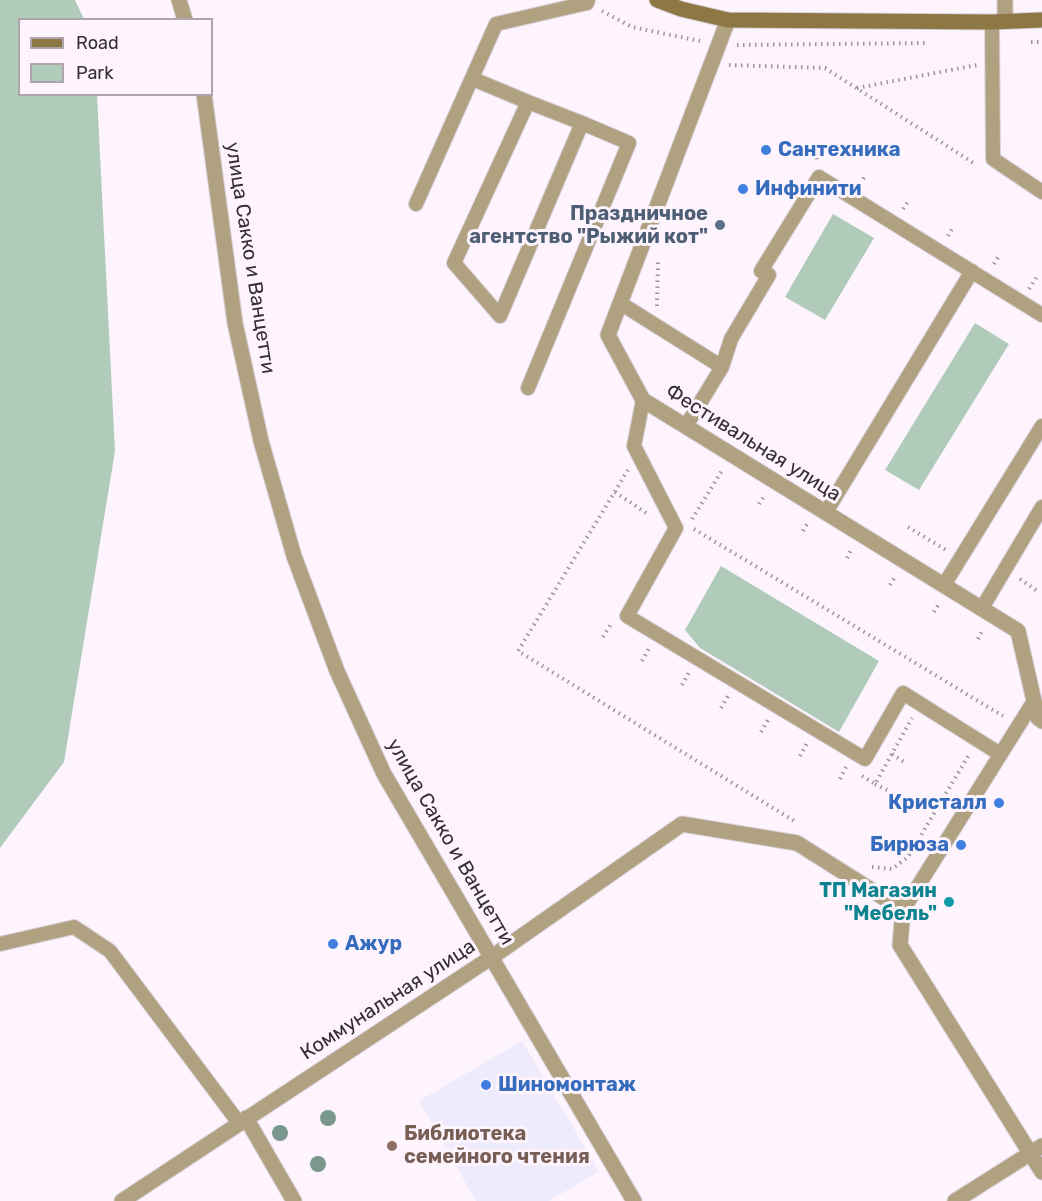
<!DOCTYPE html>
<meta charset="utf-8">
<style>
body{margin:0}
#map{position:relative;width:1042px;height:1201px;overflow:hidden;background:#fdf4fd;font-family:Rubik,sans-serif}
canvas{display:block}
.legend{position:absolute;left:18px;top:18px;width:195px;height:78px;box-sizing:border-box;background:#fdf4fd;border:2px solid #ada4ad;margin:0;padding:8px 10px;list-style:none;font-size:18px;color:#362d36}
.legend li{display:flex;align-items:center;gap:12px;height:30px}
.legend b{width:30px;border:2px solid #ada4ad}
</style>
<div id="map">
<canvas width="1042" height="1201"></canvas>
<ul class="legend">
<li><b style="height:8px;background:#8d7744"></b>Road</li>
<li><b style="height:16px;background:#b0cbba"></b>Park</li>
</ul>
</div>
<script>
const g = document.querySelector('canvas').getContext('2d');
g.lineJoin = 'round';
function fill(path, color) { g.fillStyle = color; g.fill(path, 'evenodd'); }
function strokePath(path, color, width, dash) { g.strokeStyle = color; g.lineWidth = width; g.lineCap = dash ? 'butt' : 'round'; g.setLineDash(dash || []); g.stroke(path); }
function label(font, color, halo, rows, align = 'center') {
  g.font = font + ' Rubik,sans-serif'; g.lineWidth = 6; g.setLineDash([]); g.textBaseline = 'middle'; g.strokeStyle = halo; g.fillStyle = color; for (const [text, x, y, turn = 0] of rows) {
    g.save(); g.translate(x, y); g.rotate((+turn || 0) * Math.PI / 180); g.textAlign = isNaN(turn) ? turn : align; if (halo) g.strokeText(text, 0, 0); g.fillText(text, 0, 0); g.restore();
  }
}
fill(new Path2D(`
 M522,1041l77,130 -50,30h-73l-57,-100z`), '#edebfc');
fill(new Path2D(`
 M0,0h75l9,19 -64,1v74l77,1 18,356 -51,311 -64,86z
 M833,214l41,24 -49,82 -40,-23z
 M975,323l34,21 -90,146 -34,-20z
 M721,566l158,95 -40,71 -139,-84 -15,-18z`), '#b0cbba');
const service = new Path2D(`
 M992,22l1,137 49,33
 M473,79l55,23 -74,161 46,53 82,-193 47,20 -101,245
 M528,102l54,21
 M416,204l80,-180 91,-21 1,-3
 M620,303l102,64
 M643,400l-9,46 42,82 -49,88 238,143 38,-66 97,61
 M686,426l36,-59 9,-28 38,-64 -8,-4 58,-94 223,138
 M826,512l146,-241
 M944,585l98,-159
 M982,608l60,-101
 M903,910l131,-209
 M0,944l74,-17 36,24 129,172`);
const minor = new Path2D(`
 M1005,0v21
 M728,20l-120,315 35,65 375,231 20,87 4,3
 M246,1118l48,83
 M122,1201l370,-244 190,-133 115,19 106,67 -3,35 142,227
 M955,1201l87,-55`);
const tertiary = new Path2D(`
 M179,0l6,20
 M204,94l31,229 26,118 33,115 43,115 47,103 250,427`);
const secondary = new Path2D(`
 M657,0l24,9 47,11 264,2 50,-2`);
strokePath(service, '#d9d0d9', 16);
strokePath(minor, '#d9d0d9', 17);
strokePath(tertiary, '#d9d0d9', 17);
strokePath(secondary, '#d9d0d9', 17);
strokePath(new Path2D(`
 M602,11l30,16 68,14
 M1031,42h11
 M737,45l190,-2
 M729,65l96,3 150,96
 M857,88l120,-23
 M815,146l2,15
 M860,184l6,-10
 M903,209l6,-9
 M948,236l5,-9
 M994,264l6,-10
 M1029,289l8,-12
 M657,306l1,-46
 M628,470l-110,181 278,171
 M615,492l34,23
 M759,504l6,-9
 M692,519l31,-50
 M908,527l38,23
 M694,529l309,187
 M803,531l6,-10
 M847,558l5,-10
 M1020,579l16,11
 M890,585l6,-10
 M934,612l6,-10
 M603,637l8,-13
 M978,639l5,-10
 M642,661l7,-13
 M682,685l7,-13
 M721,708l7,-12
 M761,732l7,-12
 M892,754l12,8
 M800,756l7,-13
 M862,776l13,8 37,-66
 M840,779l6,-12
 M875,784l12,6
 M872,867l20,2 16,-12 62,-104`), '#9d949d', 4, [1.5, 4.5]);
strokePath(service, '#b0a180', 14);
strokePath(minor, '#b0a180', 15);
strokePath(tertiary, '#b0a180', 15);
strokePath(secondary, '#8d7744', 15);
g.fillStyle = '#7a988c';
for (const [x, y] of [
 [328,1118],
 [280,1133],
 [318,1164]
]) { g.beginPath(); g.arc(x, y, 8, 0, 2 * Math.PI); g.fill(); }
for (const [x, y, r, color] of [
 [766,150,6,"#3f7fe0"],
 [743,189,6,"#3f7fe0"],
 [720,225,6,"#5c6f8a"],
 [999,803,6,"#3f7fe0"],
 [961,845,6,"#3f7fe0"],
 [949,902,6,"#0f9aa8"],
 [333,944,6,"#3f7fe0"],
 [486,1085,6,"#3f7fe0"],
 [392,1146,6,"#8d6e63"]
]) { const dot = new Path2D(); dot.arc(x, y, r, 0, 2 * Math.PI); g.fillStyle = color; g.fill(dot); strokePath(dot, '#fdf4fd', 2); }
label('bold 20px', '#366cbe', '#fdf4fd', [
 ["Сантехника",778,150],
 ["Инфинити",755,189],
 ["Кристалл",987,803,"right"],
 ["Бирюза",949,845,"right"],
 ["Ажур",345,944],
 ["Шиномонтаж",498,1085]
], 'left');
label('bold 20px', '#4e5e75', '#fdf4fd', [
 ["Праздничное",708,214],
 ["агентство \"Рыжий кот\"",708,237]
], 'right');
label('20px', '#362d36', '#fdf4fd', [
 ["улица Сакко и Ванцетти",250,258,81],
 ["Фестивальная улица",753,443,32],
 ["улица Сакко и Ванцетти",450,842,60],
 ["Коммунальная улица",388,1000,-33]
]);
label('bold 20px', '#0d838f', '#fdf4fd', [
 ["ТП Магазин",937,891],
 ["\"Мебель\"",937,914]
], 'right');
label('bold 20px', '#785e54', '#fdf4fd', [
 ["Библиотека",404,1134],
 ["семейного чтения",404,1157]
], 'left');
</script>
